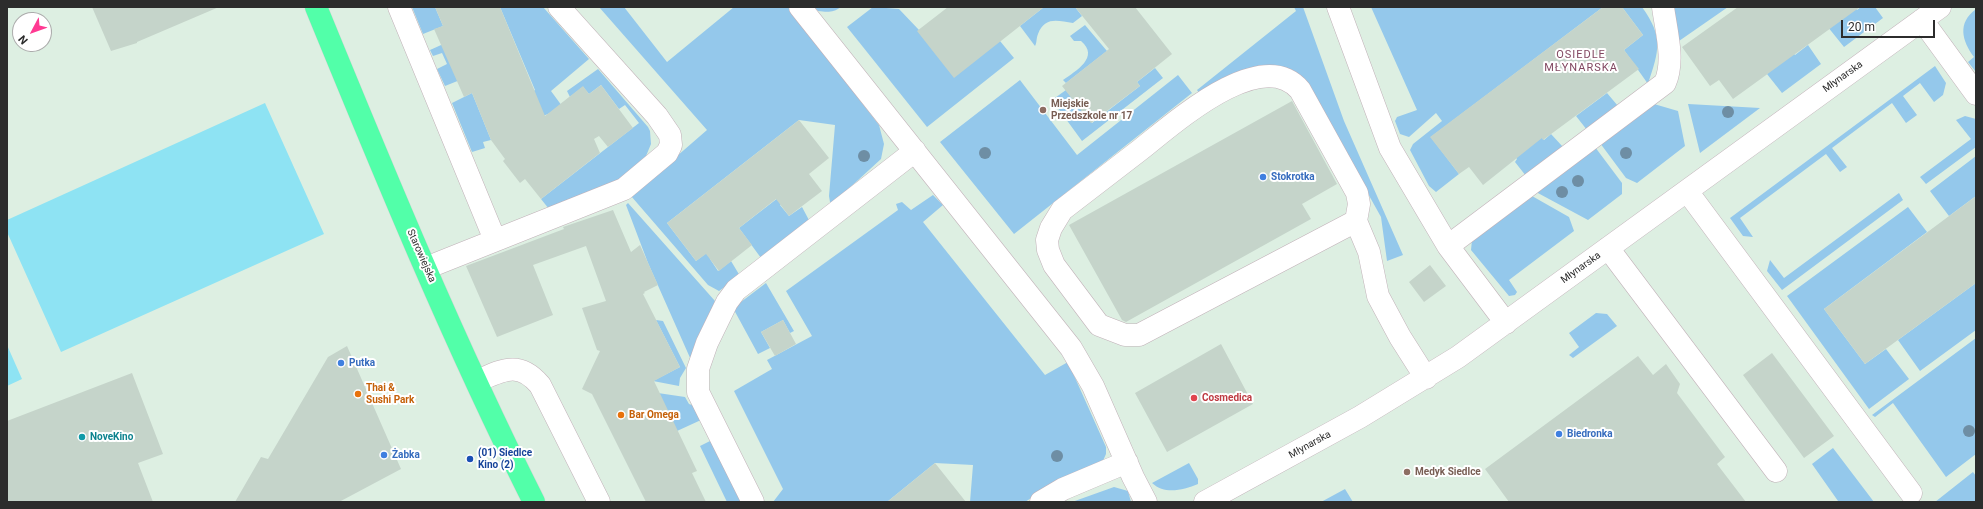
<!DOCTYPE html>
<meta charset="utf-8">
<style>
body{margin:0}
#map{position:relative;width:1983px;height:509px;overflow:hidden;background:#ddefe2;font-family:Roboto,sans-serif}
canvas{display:block}
.frame{position:absolute;inset:0;border:8px solid #2c2c2c;pointer-events:none}
.north{position:absolute;left:12px;top:12px;width:40px;height:40px;box-sizing:border-box;background:#fff;border:1px solid #ababab;border-radius:50%;rotate:229deg;font-size:11px;font-weight:700;line-height:16px;text-align:center;color:#2c2c2c}
.north::after{content:'';display:block;margin:auto;width:14px;height:18px;background:#ff3a92;clip-path:polygon(50% 0,100% 100%,50% 72%,0 100%)}
.scale{position:absolute;left:1841px;top:20px;width:94px;height:18px;box-sizing:border-box;border:2px solid #2c2c2c;border-top:0;padding-left:5px;font-size:12px;line-height:14px;white-space:nowrap;color:#2c2c2c;-webkit-text-stroke:3px #fff;paint-order:stroke}
</style>
<div id="map">
<canvas width="1983" height="509"></canvas>
<div class="frame"></div>
<div class="north">N</div>
<div class="scale">20 m</div>
</div>
<script>
const g = document.querySelector('canvas').getContext('2d');
g.lineJoin = 'round';
function fill(path, color) { g.fillStyle = color; g.fill(path, 'evenodd'); }
function strokePath(path, color, width, dash) { g.strokeStyle = color; g.lineWidth = width; g.lineCap = dash ? 'butt' : 'round'; g.setLineDash(dash || []); g.stroke(path); }
function label(font, color, halo, rows, align = 'center') {
  g.font = font + ' Roboto,sans-serif'; g.lineWidth = 4; g.setLineDash([]); g.textBaseline = 'middle'; g.strokeStyle = halo; g.fillStyle = color; for (const [text, x, y, turn = 0] of rows) {
    g.save(); g.translate(x, y); g.rotate((+turn || 0) * Math.PI / 180); g.textAlign = isNaN(turn) ? turn : align; if (halo) g.strokeText(text, 0, 0); g.fillText(text, 0, 0); g.restore();
  }
}
fill(new Path2D(`
 M412,7h23l8,19 -20,8z
 M500,7h43l46,52 -38,32 11,15 -9,6 -10,4 -12,-23 4,-3z
 M599,7h25l43,55 67,-55h54l91,118 5,19 -3,15 -49,45 -2,-2 -1,-6 6,-71 -36,-5 -132,103 29,38 21,-16 4,6 -11,8 8,12 13,-10 9,15 -21,15 -11,-6 -77,-89 76,-66z
 M814,7h27c-8,6 -14,5 -23,4z
 M873,7l26,2 20,21 81,11 14,17 -87,69 -80,-100z
 M1044,7h31l7,9 -9,7c-15,-2 -28,-7 -35,11 -2,5 -1,9 -3,12l-15,-20z
 M1294,7h9l41,114 59,134 -16,6 -6,-44 -72,-129 -11,-12 -99,17 -2,-3 99,-79z
 M1371,7h232l-172,130 28,37 -23,18 -7,-6 -19,-36 3,-6 29,-23 -6,-8 -27,24 -9,-3 -5,-13 2,-4 20,-7z
 M1622,7h20c22,31 17,43 6,77l-24,-34 19,-15z
 M1672,7h56l-49,34z
 M1855,7l2,3 4,-3h14l8,11 -39,29 -29,-36z
 M1976,9v63l-8,-10 6,-5c-12,-16 -17,-34 2,-48z
 M1085,25l22,26 -41,32 -3,-3c13,-9 37,-23 18,-39h-7l-4,-5z
 M450,41l15,37 -20,8 -8,-17 10,-5 -5,-11 -9,3 -3,-6z
 M1785,43l10,12 13,-10 13,19 -39,29 -15,-19z
 M1935,66l11,17 -3,12 -9,7 -14,-19 -17,13 14,19 -11,8 -14,-20 -60,45 15,19 -7,5 -14,-18 -86,64 13,19 -10,-1 -13,-18z
 M1155,68l8,10 -81,63 -30,-41 14,-10 26,33 48,-37 -3,-4z
 M598,69l50,58 2,4 1,13 -5,12 -26,23 -71,30 -8,-10 98,-76 -14,-18 -6,4 -18,-24 -12,9 -6,-7 -13,10 -3,-6z
 M1178,75l14,18 -178,141 -74,-92 80,-62 57,75z
 M472,93l19,47 -8,2 2,6 -13,4 -20,-49z
 M1607,93l11,13 -31,24 -11,-14z
 M1654,104l24,7 7,35 -48,37 -11,-5 -26,-35z
 M1688,104l72,4 -60,45z
 M1965,116l11,3v28l-50,37 -6,-7 51,-38 -15,-19z
 M1536,130l8,10 7,-6 12,13 -37,29 -11,-14 2,-3 -14,-18z
 M1595,147l27,36v11l-34,26 -52,-28z
 M1976,156v40l-27,20 -19,-25z
 M787,191l4,5 -11,9 9,11 13,-9 8,15 -49,36 -22,-30z
 M1899,193l4,7 -121,90 -15,-19 3,-11 14,18z
 M933,195l10,10 -20,17 122,153 23,-13 38,85v7l-4,9 -60,28 -17,11h-55l3,-37 -38,-2 -48,39h-114l10,-13 -49,-98 38,-22 -5,-9 45,-24 -26,-45 112,-81 -2,-6 6,-2 9,8z
 M1532,196l37,21 5,14 -65,49 8,12 -2,3 -6,1 -38,-46 1,-10z
 M628,203l87,98 -24,59 -43,-97 -22,-58z
 M1908,207l19,25 -103,77 41,55 21,-15 23,30 -40,30 -82,-113z
 M766,283l28,48 -4,2 -7,-13 -22,12 9,16 -12,6 -25,-46z
 M1976,283v47l-56,41 -22,-31z
 M1596,313l11,1 10,12 -44,32 -4,-3 10,-8 -10,-14z
 M656,320l7,1 23,47 -6,10 -1,8 -26,-5 27,-14z
 M1976,338v116l-30,23 -53,-74 -18,14 -3,-2z
 M651,392l34,5 4,7 6,2 6,14 -24,11z
 M712,440l30,62h-15l-27,-56z
 M1833,448l41,54h-38l2,-1 -26,-37z
 M1189,463l9,16v5c-15,6 -33,11 -46,-1z
 M1973,472l3,4v26h-41z
 M1114,487l14,4 3,11h-59z
 M1345,489l8,13h-32z`), '#94c8eb');
fill(new Path2D(`
 M265,103l59,131 -263,118 -54,-120v-12z
 M7,345l15,34 -15,7z`), '#8ee3f3');
fill(new Path2D(`
 M92,7h127l-82,35v1l-26,8z
 M435,7h65l45,109 38,-30 6,8 12,-9 32,43 -25,19 -9,-11 -5,3 6,14 -59,46 -16,-20 -5,4 -17,-22 2,-2 -14,-19 -19,-47 -8,4 -30,-68 9,-3z
 M948,7h96l-90,71 -37,-47z
 M1075,7h60l37,47 -35,28 3,4 -49,37 -29,-37 47,-37z
 M1603,7h19l21,28 -19,15 15,19 -96,71 -1,-2 -59,47 -14,-18 -10,7 -29,-37z
 M1738,7h122l-127,92 -14,-19 -9,6 -28,-39z
 M1292,101l45,83 -35,20 9,15 -185,103 -4,-2 -53,-95z
 M799,120l30,38 -20,16 13,17 -33,25 -13,-17 -37,29 13,17 -33,26 -13,-17 -10,7 -29,-38z
 M1976,196v87l-111,81 -41,-55z
 M613,210l18,42 9,-7 18,40 -14,7 1,1 -2,1 37,73 -26,14 43,90 -5,2 14,29h-60l-54,-108 -10,-5 18,-38 -3,-1 -15,-42 24,-7 -20,-55 -53,19 20,50 -56,22 -31,-71 98,-37 -1,-2z
 M1430,265l16,21 -22,16 -15,-20z
 M783,320l13,24 -21,12 -14,-24z
 M1221,344l32,60 -86,48 -32,-59z
 M347,346l54,123 -62,33h-104l26,-45 7,2 60,-102z
 M1772,353l62,83 -30,22 -61,-83z
 M1638,356l15,19 13,-11 14,20 -3,9 48,64 -8,7 29,38h-237l-24,-33z
 M132,373l31,81 -25,9 15,39h-146v-81z
 M935,463l31,39h-79z`), '#c5d4ca');
const minor = new Path2D(`
 M399,7l96,233
 M800,7l271,341 22,38 40,91 13,25
 M1338,7l52,141 58,98 58,77
 M1922,20l54,74
 M1687,191l224,302
 M1356,221l-217,114h-14l-26,-10 -45,-60 -6,-15 -1,-10 4,-12 11,-18c26,-20 52,-40 78,-60 32,-25 121,-106 160,-60l57,103 2,11 -3,17 13,31 9,44 22,41 26,41
 M1448,246l217,-163c10,-22 1,-53 -2,-76
 M1608,248l168,223
 M426,268l198,-79 43,-36 4,-8 -1,-10 -13,-19 -98,-109
 M477,381c26,-11 42,-21 63,4l59,117
 M753,502l-55,-110v-23l9,-26 20,-41 9,-12 179,-139
 M1041,502l22,-13 64,-27
 M1205,502l155,-85 98,-60 482,-350`);
const major = new Path2D(`
 M316,7c68,166 137,334 218,495`);
strokePath(minor, '#c1b1b8', 23);
strokePath(major, '#d5d5d5', 23);
strokePath(minor, '#fff', 22);
strokePath(major, '#52ffa9', 22);
g.fillStyle = '#6e8ea4';
for (const [x, y] of [
 [1728,112],
 [985,153],
 [1626,153],
 [864,156],
 [1578,181],
 [1562,192],
 [1969,431],
 [1057,456]
]) { g.beginPath(); g.arc(x, y, 6, 0, 2 * Math.PI); g.fill(); }
for (const [x, y, r, color] of [
 [1043,110,4,"#8d6e63"],
 [1263,177,4,"#3f7fe0"],
 [341,363,4,"#3f7fe0"],
 [358,394,4,"#e8710a"],
 [1194,398,4,"#e0444e"],
 [621,415,4,"#e8710a"],
 [1559,434,4,"#3f7fe0"],
 [82,437,4,"#0f9aa8"],
 [384,455,4,"#3f7fe0"],
 [470,459,4,"#1a4fb4"],
 [1407,472,4,"#8d6e63"]
]) { const dot = new Path2D(); dot.arc(x, y, r, 0, 2 * Math.PI); g.fillStyle = color; g.fill(dot); strokePath(dot, '#fff', 1.5); }
label('10px', '#2c2c2c', '#fff', [
 ["Młynarska",1843,77,-36],
 ["Starowiejska",421,256,66],
 ["Młynarska",1581,268,-36],
 ["Młynarska",1310,445,-29]
]);
label('bold 10px', '#785e54', '#fff', [
 ["Miejskie",1051,104],
 ["Przedszkole nr 17",1051,116],
 ["Medyk Siedlce",1415,472]
], 'left');
label('bold 10px', '#366cbe', '#fff', [
 ["Stokrotka",1271,177],
 ["Putka",349,363],
 ["Biedronka",1567,434],
 ["Żabka",392,455]
], 'left');
label('bold 10px', '#c56008', '#fff', [
 ["Thai &",366,388],
 ["Sushi Park",366,400],
 ["Bar Omega",629,415]
], 'left');
label('bold 10px', '#be3a42', '#fff', [
 ["Cosmedica",1202,398]
], 'left');
label('bold 10px', '#0d838f', '#fff', [
 ["NoveKino",90,437]
], 'left');
label('bold 10px', '#164399', '#fff', [
 ["(01) Siedlce",478,453],
 ["Kino (2)",478,465]
], 'left');
g.letterSpacing = '1px';
label('11px', '#824761', '#fff', [
 ["OSIEDLE",1581,55],
 ["MŁYNARSKA",1581,68]
]);
g.letterSpacing = '0px';
</script>
